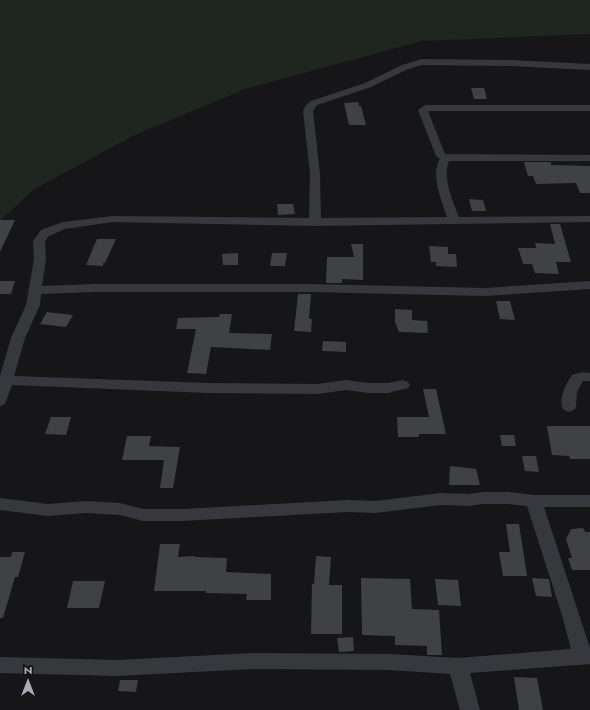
<!DOCTYPE html>
<style>
body{margin:0}
#map{position:relative;width:590px;height:710px;overflow:hidden;background:#161618;font-family:Jost,sans-serif}
canvas{display:block}
.north{position:absolute;left:8px;top:662px;width:40px;height:40px;-webkit-text-stroke:3px #111113;paint-order:stroke;rotate:0deg;font-size:11px;font-weight:700;line-height:16px;text-align:center;color:#a8adb8}
.north::after{content:'';display:block;margin:auto;width:14px;height:18px;background:#a8adb8;clip-path:polygon(50% 0,100% 100%,50% 72%,0 100%)}
</style>
<div id="map">
<canvas width="590" height="710"></canvas>
<div class="north">N</div>
</div>
<script>
const g = document.querySelector('canvas').getContext('2d');
g.lineJoin = 'round';
function fill(path, color) { g.fillStyle = color; g.fill(path, 'evenodd'); }
fill(new Path2D(`
 M0,0h590v34l-168,7 -177,48 -110,46 -101,54 -34,32z`), '#1e261f');
fill(new Path2D(`
 M471,88h13l3,11h-13z
 M358,102l1,4h2l5,19h-17l-5,-22z
 M524,162h27v3l39,1v27h-10l-4,-10 -40,1 -3,-8h-5z
 M469,199l14,1 3,11h-14z
 M277,204h16l2,10 -17,1z
 M0,220h15l-15,32z
 M550,224h10l11,38h-15l3,12 -24,-1 -3,-9h-9l-5,-16h18l-1,-5 20,1z
 M97,239h19l-11,24h-2v3l-17,-1z
 M351,244h12v36l-21,-1v4h-16l1,-26h27z
 M429,246l19,1v7h8l1,13 -21,-1v-4h-5z
 M238,253v12h-15l-1,-11z
 M272,253h15l-2,13h-15z
 M0,281h15l-4,13h-11z
 M298,294h13l-2,25h3l-1,13 -17,-1z
 M496,301h14l5,19 -15,-1z
 M395,309l17,1v10l15,1 1,12 -29,-1 -4,-10z
 M47,312l26,3 -7,12 -26,-3z
 M220,314h12l-3,19 43,1 -2,16 -59,-3 -5,27 -19,-1 9,-44h-20l2,-11 41,-1z
 M323,341l23,1v10l-24,-1z
 M423,389h13l10,45h-27v3h-21l-1,-20h32z
 M51,417h20l-5,18 -21,-1z
 M547,426h43v33h-20l-1,-3 -17,-1z
 M500,435h14l2,11h-14z
 M127,436h24l-2,10 31,1 -7,41h-13l4,-28h-42z
 M522,456h14l3,16 -14,-1z
 M450,466l26,3 4,16h-31z
 M506,524h13l8,52h-24l-4,-24h11z
 M583,528l2,4h5v38h-18l-4,-12h4l-6,-19 5,-10z
 M160,544h20l-2,13 17,-1v1l32,1 -1,14 45,2v26h-25l1,-6 -41,-1v-2h-52z
 M12,552h13l-7,25h-3l-12,41h-3v-61h11z
 M316,556l15,1 -2,28h13v49h-31l1,-50h2z
 M361,578l49,1 2,30 27,1 3,45h-15v-9l-32,-1v-9l-33,-1z
 M532,578l17,1 3,18 -16,-1z
 M435,579l23,1 3,26 -23,-1z
 M73,581h32l-6,27h-32z
 M353,637l1,14 -15,1 -2,-14z
 M514,677l23,1 6,32h-24z
 M120,680h18l-2,12 -18,-1z`), '#404145');
fill(new Path2D(`
 M422,59l89,1 79,4v6l-79,-4 -89,-1 -14,4 -37,18 -54,18 -4,6 7,63 1,44 126,-1c-5,-16 -17,-42 -7,-58l-4,-3 -18,-46 7,-5h165v6h-162l17,43 145,1v6h-141c-7,17 4,40 10,56l131,-1v6l-275,4 -202,-4 -48,7 -16,7 -4,5 1,18 -4,27 52,-2h215l176,4 105,-7v8l-105,7 -176,-4h-215l-53,2 -1,11 -15,33 -11,38 194,7 110,1 28,-4 22,3h20l15,-3 5,2 2,3 -2,3 -20,5h-20l-22,-3 -28,4 -110,-1 -196,-8 -7,19 -5,2v-30l11,-38 15,-33 8,-46 -1,-18 8,-11 22,-8 50,-6 196,2 1,-44 -7,-63 3,-6 5,-4 54,-18 37,-18z
 M583,372l7,1v8h-7l-6,11 -1,15 -2,3 -5,2 -5,-2c-7,-10 2,-26 8,-35z
 M482,492h27l25,3h56v12h-46l46,141v16l-120,9 10,37h-20l-10,-36 -60,-4 -138,-1 -135,7 -117,-3v-16l117,3 135,-7 138,1 68,4 113,-9 -9,-34 -35,-109 -18,-2h-27l-13,2 -28,-1 -66,8 -27,-1 -166,9h-39l-23,-6 -34,-2 -38,3 -48,-6v-12l48,6 38,-3 34,2 23,6h39l166,-9 27,1 66,-8 28,1z`), '#37383d');
</script>
